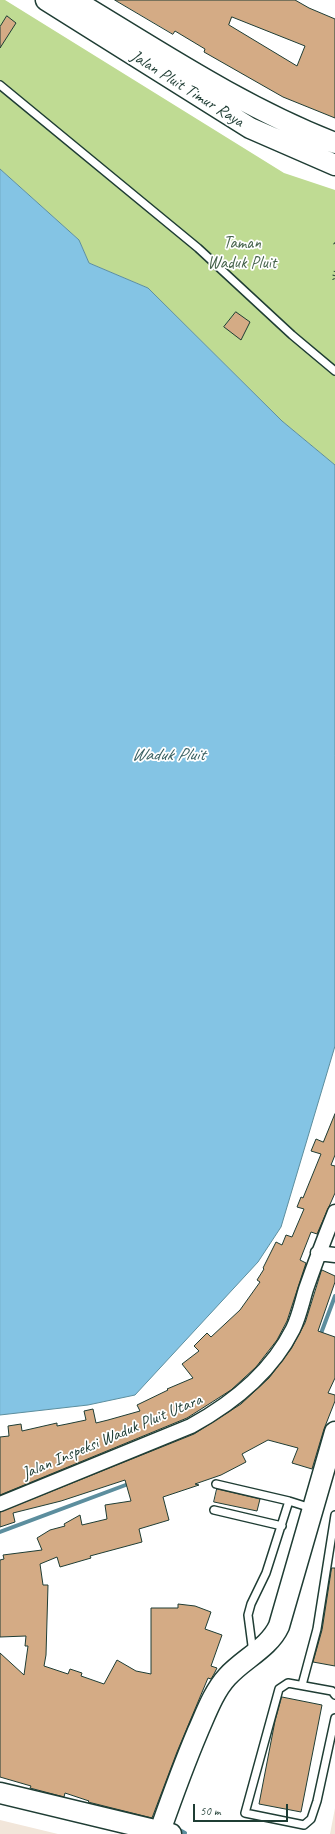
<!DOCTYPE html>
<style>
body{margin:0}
#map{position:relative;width:335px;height:1834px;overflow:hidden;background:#fff;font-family:Caveat,sans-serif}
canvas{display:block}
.scale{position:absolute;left:193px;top:1804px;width:95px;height:18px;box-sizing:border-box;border:2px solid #1f3d34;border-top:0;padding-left:5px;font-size:12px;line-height:14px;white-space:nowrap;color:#1f3d34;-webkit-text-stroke:3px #fff;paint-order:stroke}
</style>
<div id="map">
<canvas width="335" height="1834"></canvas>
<div class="scale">50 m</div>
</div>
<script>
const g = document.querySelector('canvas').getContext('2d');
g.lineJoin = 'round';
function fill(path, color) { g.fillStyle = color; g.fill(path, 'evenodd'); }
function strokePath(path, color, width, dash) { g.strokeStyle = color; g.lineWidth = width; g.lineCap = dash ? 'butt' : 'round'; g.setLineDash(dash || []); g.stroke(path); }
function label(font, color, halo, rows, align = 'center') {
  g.font = font + ' Caveat,sans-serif'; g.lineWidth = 3.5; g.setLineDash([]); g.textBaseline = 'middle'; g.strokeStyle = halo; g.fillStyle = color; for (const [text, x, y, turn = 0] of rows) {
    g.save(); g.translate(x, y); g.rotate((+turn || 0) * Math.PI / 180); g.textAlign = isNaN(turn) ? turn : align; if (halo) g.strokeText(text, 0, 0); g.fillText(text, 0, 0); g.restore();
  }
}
fill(new Path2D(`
 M335,1808v26h-5z
 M0,1820l58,14h-58z`), '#f2e6da');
fill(new Path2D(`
 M0,0h5l279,173 51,17v275l-53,-44 -134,-133 -59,-25 -10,-23 -79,-71z`), '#bfdb93');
const water = new Path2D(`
 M0,169l79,71 10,23 59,25 134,133 53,44v581l-54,181 -23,35 -123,133 -47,10 -88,10z`);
fill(water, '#84c4e4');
strokePath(water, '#5c8e9e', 1);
strokePath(new Path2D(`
 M320,1336l15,-40
 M0,1532l131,-49
 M176,1828l9,5`), '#5c8e9e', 4);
const building = new Path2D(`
 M115,0h180l14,8 26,11v99l-52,-21 -79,-45 1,-3 -30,-18 -2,3zM232,17l73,29 -8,20 -68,-41z
 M7,16l9,7 -16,25v-21z
 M236,312l14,10 -9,18 -17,-13z
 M335,1114v41l-4,10 4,1v27l-18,41 -6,-2 -11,28 6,3 -19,58 -10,19 -21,27 -25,23 -44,28 -187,77v-58l9,-1 -1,-10 13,-2 1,7 35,-8v3l10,-2 19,-4 -2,-9 9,-2 3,14 12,-3 32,-9 -3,-6 31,-15 -1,-1 26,-11 -11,-14 17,-13 -5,-5 13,-13 4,4 29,-27 20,-28 -3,-2 7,-11 -1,-1 13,-26 6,3 4,-10 6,2 12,-28 -7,-2 4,-10 2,1 18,-44 -10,-3 5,-12 7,3z
 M322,1270l13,6v6l-17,49 17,6v41l-7,15 7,2v6l-11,28 -12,40 -20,-6 6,-15 -30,-8 -26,14 4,8 -25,13 -26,9 4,1 -36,12 6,23 -30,9 3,13 -52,14 1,2 -31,9 -3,-10 -17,7 3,21h5l-2,70 -2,11 24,8 2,-5 12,4 -1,3 23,8 13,-24 19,11 15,3v-66h27v-4l17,2 16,6 -6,17 17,6 -11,31 6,2 -3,6 -3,5 -3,-1 -31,74 -25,66 -64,-16 1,-1 -24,-8 -1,4 -34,-9 1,-2 -31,-9v-124l24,22 4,-29h-3l1,-10 -26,1v-77l4,-1 -1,-4 39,-5 -5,-12 13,-8 15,-4 -1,-2 16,-9 2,10 25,-6 -2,-14 26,-4 -6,-21 -64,21 -48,12 2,9 -15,5v-15l194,-78 47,-30 28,-26 22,-29 14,-26z
 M217,1489l43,10 -3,12 -43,-9z
 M332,1568h3v98l-22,-4 9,-32z
 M282,1697l40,8 -21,107 -42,-8 16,-83z`);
fill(building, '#d4ab85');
strokePath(building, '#1f3d34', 1);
const lane = new Path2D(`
 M0,85l198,163 94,87 43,36
 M216,1484l73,17 22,7
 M214,1510l68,16
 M253,1653l-5,-38 3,-11 15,-31 23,-72
 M302,1685l15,-56 18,-114
 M335,1695l-3,-4 -44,-8 -9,6 -34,124 59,12 7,-6 6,-18 18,-83`);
const street = new Path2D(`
 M318,1253l17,2
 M0,1504l191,-78c42,-23 80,-53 102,-97 6,-12 9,-27 13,-40 9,-26 19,-52 29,-77`);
const secondary = new Path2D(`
 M46,0l204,128 85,37
 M74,0c85,51 168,107 261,143
 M0,1793l171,41
 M160,1831c12,-34 24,-67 38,-100 8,-18 16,-40 29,-54 16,-18 42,-29 52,-51l56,-194`);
strokePath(lane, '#1f3d34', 10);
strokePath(street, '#1f3d34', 17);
strokePath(secondary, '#1f3d34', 23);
strokePath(new Path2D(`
 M334,243l1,1
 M335,271l-2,7 2,4`), '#1f3d34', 2.5, [1, 3]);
strokePath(lane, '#fff', 7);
strokePath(street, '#fff', 14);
strokePath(secondary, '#fff', 20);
label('17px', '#1f3d34', '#fff', [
 ["Jalan Pluit Timur Raya",187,89,32],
 ["Jalan Inspeksi Waduk Pluit Utara",112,1437,-23]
]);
label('17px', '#47644c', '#fff', [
 ["Taman",242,244],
 ["Waduk Pluit",242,264]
]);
label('italic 18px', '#385f60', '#fff', [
 ["Waduk Pluit",168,755]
]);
</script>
